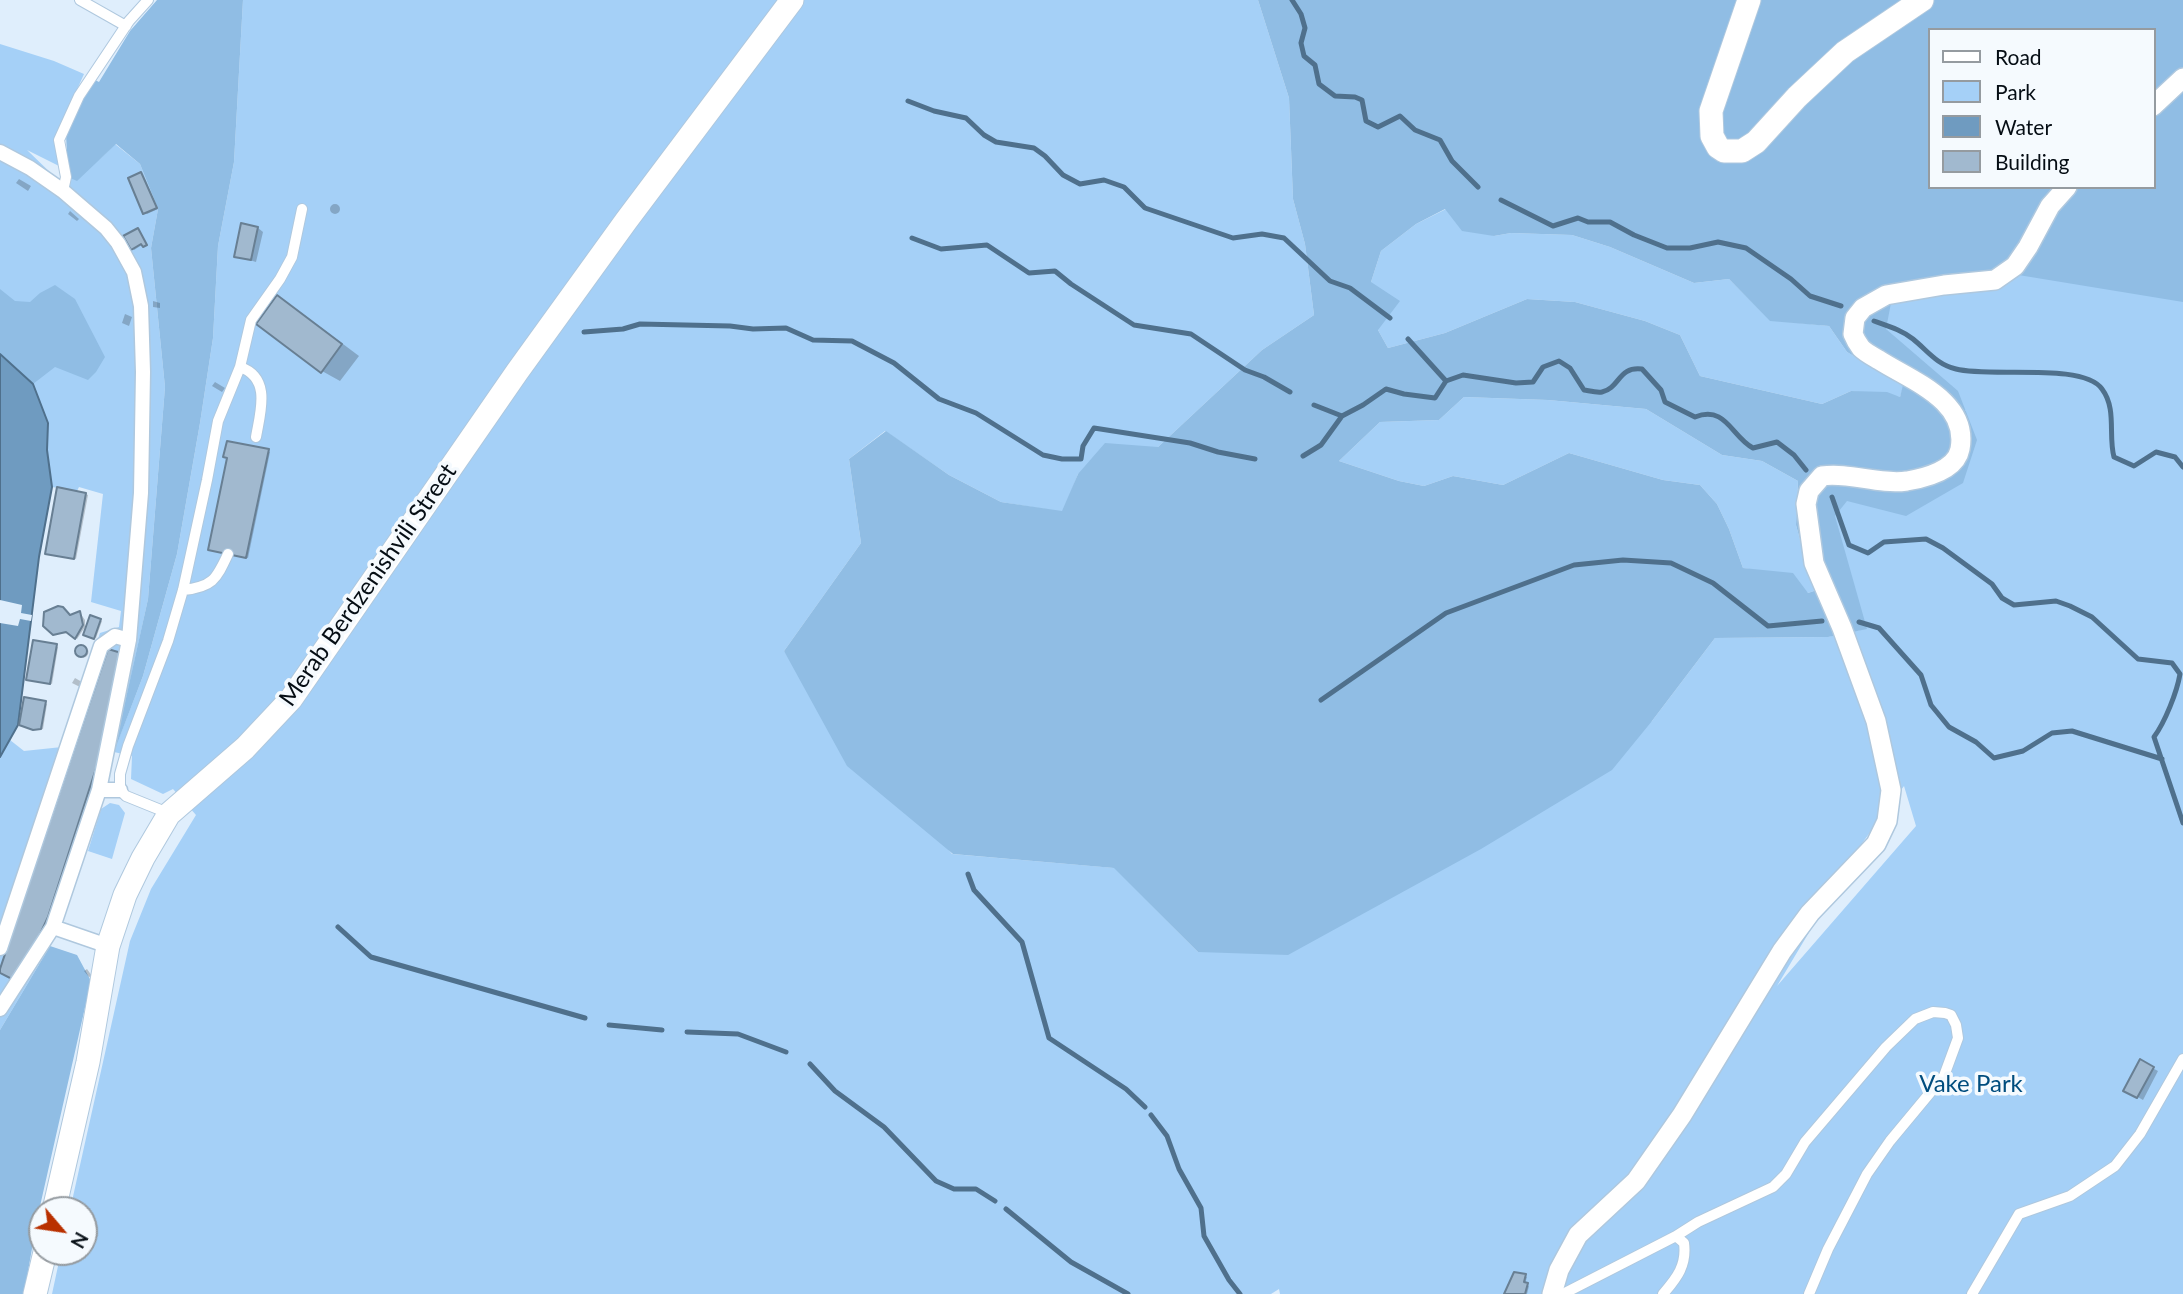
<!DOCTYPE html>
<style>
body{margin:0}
#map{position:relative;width:2183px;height:1294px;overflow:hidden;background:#dfeefc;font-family:Lato,sans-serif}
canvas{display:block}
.legend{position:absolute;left:1928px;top:28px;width:228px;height:161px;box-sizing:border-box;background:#f5fafe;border:2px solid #959ba0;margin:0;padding:9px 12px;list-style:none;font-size:21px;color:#050d14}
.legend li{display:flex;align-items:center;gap:14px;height:35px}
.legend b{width:35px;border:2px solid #959ba0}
.north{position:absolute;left:28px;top:1196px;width:70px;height:70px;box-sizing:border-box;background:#f5fafe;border:2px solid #959ba0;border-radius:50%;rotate:119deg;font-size:19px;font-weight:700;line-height:28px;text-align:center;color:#050d14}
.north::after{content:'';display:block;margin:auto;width:24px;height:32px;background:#b93000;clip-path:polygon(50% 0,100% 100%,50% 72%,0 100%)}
</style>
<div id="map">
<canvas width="2183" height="1294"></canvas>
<ul class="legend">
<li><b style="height:9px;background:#fff"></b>Road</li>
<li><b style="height:19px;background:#a5d0f7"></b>Park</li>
<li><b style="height:19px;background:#6f9bc0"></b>Water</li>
<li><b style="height:19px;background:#a1b9cf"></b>Building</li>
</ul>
<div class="north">N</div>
</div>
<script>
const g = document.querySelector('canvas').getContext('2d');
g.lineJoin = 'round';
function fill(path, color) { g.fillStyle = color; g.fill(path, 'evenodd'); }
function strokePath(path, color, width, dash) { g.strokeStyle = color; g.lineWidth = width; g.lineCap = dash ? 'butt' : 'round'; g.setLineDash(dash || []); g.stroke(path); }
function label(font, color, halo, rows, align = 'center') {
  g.font = font + ' Lato,sans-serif'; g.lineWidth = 7; g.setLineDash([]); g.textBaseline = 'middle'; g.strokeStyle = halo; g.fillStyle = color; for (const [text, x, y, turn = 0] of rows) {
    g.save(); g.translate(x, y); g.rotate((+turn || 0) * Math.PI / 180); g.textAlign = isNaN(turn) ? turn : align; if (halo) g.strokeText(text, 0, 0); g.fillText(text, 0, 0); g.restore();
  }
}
fill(new Path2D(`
 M243,0h1015l31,98 4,101 12,45 9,71 -52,35 -104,97 -80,27 -15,38 -62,-10 -52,-27 -64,-44 -36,28 12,84 -77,108 168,203 163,14 83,84 454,-231 63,-83 112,-1 33,-7 -38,-133 136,-27 8,-59 -122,-124 309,-100 30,-151v1258h-903l-1,-5 -8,5h-1219l9,-42h23v-42h-14l60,-269 21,-52 45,-74 -23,-26 -10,5 -32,-15 1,-23 -18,-4 -11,43 -53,151 -50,84v-986l54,17 30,13 -27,60 2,32 -32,-16 30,29c26,-4 41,-17 58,-35l25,20 18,45 -7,39 14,139 -17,212 -32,147 27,-70 34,-122 23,-131 13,-85 5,-92 16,-84zM52,487l25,4 2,-4 24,7 -12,108 30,9 -2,16 -19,6 -38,114 -38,4 -14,-11 8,-15 21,-168zM1904,786l12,40 -139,160 86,-144z
 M1446,209l48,27 17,-3 61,2 38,12 84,36 35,-4 41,41 59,6 18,26 57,33 -4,12 -49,-6 -29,13 -122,-28 -20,-41 -35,-14 -70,-19 -48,-3 -82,34 -57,15 -10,-18 -7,-48 10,-31 35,-27z
 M1464,397l84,3 98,9 76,46 40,6 36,20 -2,44 18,66 -6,2 -41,-21 -24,-4 -14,-39 -12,-25 -17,-19 -37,-5 -94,-27 -66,32 -50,-9 -29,10 -25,-5 -60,-20 41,-39 59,-2z
 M110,803l9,2 6,8 -13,46 -24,-8 13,-42z`), '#a5d0f7');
fill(new Path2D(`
 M157,0h86l-9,162 -16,84 -5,92 -13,85 -23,131 -34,122 -29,76 34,-153 17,-212 -14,-139 7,-39 -18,-45 -24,-20 -39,37 -9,-4 -2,-43 11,-25 18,-29 4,2 31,-51z
 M1258,0h925v302l-195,-32 -97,33 -5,26 72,62 19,49 -14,43 -57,33 -59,-15 -12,15 32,113 -39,8 -113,1 -63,83 -40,49 -131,79 -193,106 -90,-3 -84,-84 -161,-14 -106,-88 -63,-115 77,-108 -12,-84 37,-28 63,44 52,27 61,9 16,-37 27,-31 53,4 104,-97 52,-35 -9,-71 -12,-45 -4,-101zM1929,30h224v157h-224zM1445,209l17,22 32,5 17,-3 61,2 38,12 84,36 35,-4 41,42 59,5 18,26 56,33 -3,12 -13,-5 -36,-1 -29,13 -122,-28 -20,-41 -35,-14 -70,-19 -48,-3 -82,34 -57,15 -10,-18 22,-29 -29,-19 10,-31 35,-27zM1464,397l84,3 98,9 76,46 40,6 36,20 -2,44 18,66 -6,2 -15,-20 -50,-5 -14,-39 -12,-25 -17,-19 -37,-5 -94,-27 -66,32 -50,-9 -29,10 -25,-5 -60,-20 41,-39 59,-2z
 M55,285l20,14 30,58 -9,15 -8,8 -33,-13 -22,17 -33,-30v-65l15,12 15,1 10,-9z
 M50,946l27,9 14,26 -53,234 -13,73 -2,6h-23v-264z`), '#90bde4');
const water = new Path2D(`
 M0,354l33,30 15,39 -1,27 5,37 -13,70 -21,168 -18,32z`);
fill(water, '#6f9bc0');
strokePath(water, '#4f708c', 2);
fill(new Path2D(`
 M0,600l22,5 -1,8 11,2 -1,6 -11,-2 -2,7 -18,-3z`), '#dfeefc');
fill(new Path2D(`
 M141,174l17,35 -11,5 -2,-1z
 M19,179l12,7 -3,5 -12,-8z
 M330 209a5 5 0 1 1 10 0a5 5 0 1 1-10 0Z
 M70,211l9,8 -2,2 -9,-7z
 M258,228l5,4 -7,30 -20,-6z
 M138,230l10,16 -6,-1 -8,5 -2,-2z
 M277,298l18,10 64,48 -19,25 -18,-10z
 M153,301l7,2v5l-7,-1z
 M125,314l7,3 -3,9 -7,-3z
 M215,382l10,6 -3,4 -10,-6z
 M268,451l2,1 -22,106 -36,-8z
 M86,494l2,1 -12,64 -27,-5z
 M80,613l5,7v7l-8,12 -8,-6 -15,1 16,-18z
 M91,617l11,4 -6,17 -11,-4z
 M56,646l2,1 -6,37 -22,-4z
 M77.5 652a5.5 5.5 0 1 1 11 0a5.5 5.5 0 1 1-11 0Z
 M127,659l-66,250 -52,68z
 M75,678l7,4 -2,5 -8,-4z
 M45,703l2,1 -4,25 -6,1 -14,-4z
 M87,969l5,7 -3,1 -5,-6z
 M2141,1062l17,9 -15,29 -17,-10z
 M1525,1276l2,1 -2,7 4,2 -2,8h-20z`), '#0003');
strokePath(new Path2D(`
 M1292,0l9,14 4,14 -4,15 3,13 11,9 4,19 16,12 20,1 7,3 4,21 12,6 22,-11 15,14 25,10 12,21 26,26
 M908,101l26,10 32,7 18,17 12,7 38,6 11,8 18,19 17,9 24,-4 20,7 21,21 88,30 29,-4 22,4 46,43 20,7 40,30
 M1501,200l52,26 25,-8 10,4h22l24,13 33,13h23l28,-6 28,6 45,31 19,17 31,10
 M912,238l29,11 46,-4 42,28 26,-2 16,13 63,41 57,9 54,36 19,7 26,15
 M1874,321c14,5 28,9 39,18 15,12 23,25 43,30 33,9 127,-7 146,20 15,20 6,46 12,68l20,9 22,-14 19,5 8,10
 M584,332l39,-3 17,-5 90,2 23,3 33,-1 27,12 39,1 42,22 45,36 37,14 67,42 19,4h19l2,-13 11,-18 96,15 28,9 37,7
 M1408,339l38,42
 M1314,405l28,11
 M1303,456l18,-11 21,-29 21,-11 23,-16 18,5 31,4 11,-17 17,-6 53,8 17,-1 10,-15 16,-6 11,7 14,22c6,1 13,3 18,2 18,-4 16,-26 40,-23l19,21 4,12 30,15c31,-12 36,19 58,31l24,-6 17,13 12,15
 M1832,497l17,48 19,8 16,-11 42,-3 17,9 49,36 10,14 12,7 42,-4 14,5 22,11 46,42 34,4 8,11c-3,18 -15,48 -26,63l29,86
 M1859,622l20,6 42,47 10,30 18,22 27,15 18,16 29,-7 29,-18 20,-2 90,28
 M1321,700l125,-87 128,-48 49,-5 48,3 42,20 55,43 54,-5
 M968,874l6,16 48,52 27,96 77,51 19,18
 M338,927l33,30 214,61
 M609,1025l53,5
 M687,1032l51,2 48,18
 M810,1064l25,27 49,36 52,54 18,8h22l19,12
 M1151,1115l16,21 12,33 22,39 3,28 25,44 11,14
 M1006,1209l65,53 57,32`), '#4f708c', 5);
const building = new Path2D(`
 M141,172l16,36 -14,6 -15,-36z
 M241,223l17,4 -7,33 -17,-3z
 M138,228l9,17 -4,2 -2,-3 -10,6 -8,-14z
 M277,295l65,49 -21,29 -65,-49z
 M227,441l42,8 -23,109 -38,-8 19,-92 -4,-1z
 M57,487l29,6 -12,66 -29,-5z
 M58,606l5,1 7,8 10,-4 3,14 -8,14 -9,-7 -13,3 -10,-9 1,-14z
 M90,615l11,4 -7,20 -11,-4z
 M33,640l24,4 -7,40 -24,-4z
 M75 651a6 6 0 1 1 12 0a6 6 0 1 1-12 0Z
 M108,649l10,3 3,4 -20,97 -53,164 -13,28 -23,34 -12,-6v-4z
 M24,697l22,4 -5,28 -8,1 -14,-5z
 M2140,1059l14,8 -17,31 -14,-7z
 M1514,1272l12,2 -2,8 4,1 -3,11h-21z`);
fill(building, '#a1b9cf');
strokePath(building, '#687f93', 2);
const service = new Path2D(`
 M80,0l46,26
 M63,191l3,-14 -7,-37 20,-44 50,-75 19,-21
 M240,367c32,11 20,46 16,70
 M183,590c29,-3 33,-10 45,-36
 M168,813l-42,-17 -6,-6v-16l8,-28 40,-105 15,-51 24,-110 11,-59 22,-54 11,-47 29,-41 12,-22 10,-48
 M1563,1294l113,-58 22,-14 75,-35 13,-13 19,-32 81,-95 29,-28 18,-7 12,1 6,2 5,10 2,13 -14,38 -54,65 -23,33 -39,75 -19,45
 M1663,1294c14,-16 24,-29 21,-51l-8,-7
 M1972,1294l47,-80 51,-18 45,-30 25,-32 43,-75`);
const pedestrian = new Path2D(`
 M0,152l30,16 33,23 43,37 12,15 16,29 7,34 2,66 -2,121 -12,147 -30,150 -46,137
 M99,790h21
 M0,948l101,-302 14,-10 14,4
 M0,1009l53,-82 55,19`);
const minor = new Path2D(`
 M2153,106l30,-28
 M1552,1294l7,-24 19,-35 58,-54 46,-66 100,-164 28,-38 66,-69 11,-23 4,-31 -15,-69 -34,-93 -28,-65 -8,-59 3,-13 13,-15c28,-4 56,9 85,5 18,-3 49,-11 53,-32 9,-48 -48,-68 -81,-89 -5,-3 -13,-7 -18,-12 -3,-4 -6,-9 -8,-14l2,-16 8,-10 23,-13 58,-10 51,-5 20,-14 13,-19 22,-41 17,-19`);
const tertiary = new Path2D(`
 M1749,0l-38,111 1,25 6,11 6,4h18l14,-9 41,-45 48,-45 77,-52
 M54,1210l34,-148 20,-116 17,-51 18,-37 26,-44 76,-66 46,-49 226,-327 109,-151 166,-221
 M35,1294l10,-42`);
strokePath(service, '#afc8de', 12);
strokePath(pedestrian, '#afc8de', 17);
strokePath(minor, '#afc8de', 22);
strokePath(tertiary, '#afc8de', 25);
strokePath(service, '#fff', 10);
strokePath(pedestrian, '#fff', 14);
strokePath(minor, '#fff', 19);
strokePath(tertiary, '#fff', 23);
label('24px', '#050d14', '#f5fafe', [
 ["Merab Berdzenishvili Street",368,585,-55]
]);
label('24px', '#004d7e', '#f5fafe', [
 ["Vake Park",1971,1084]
]);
</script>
